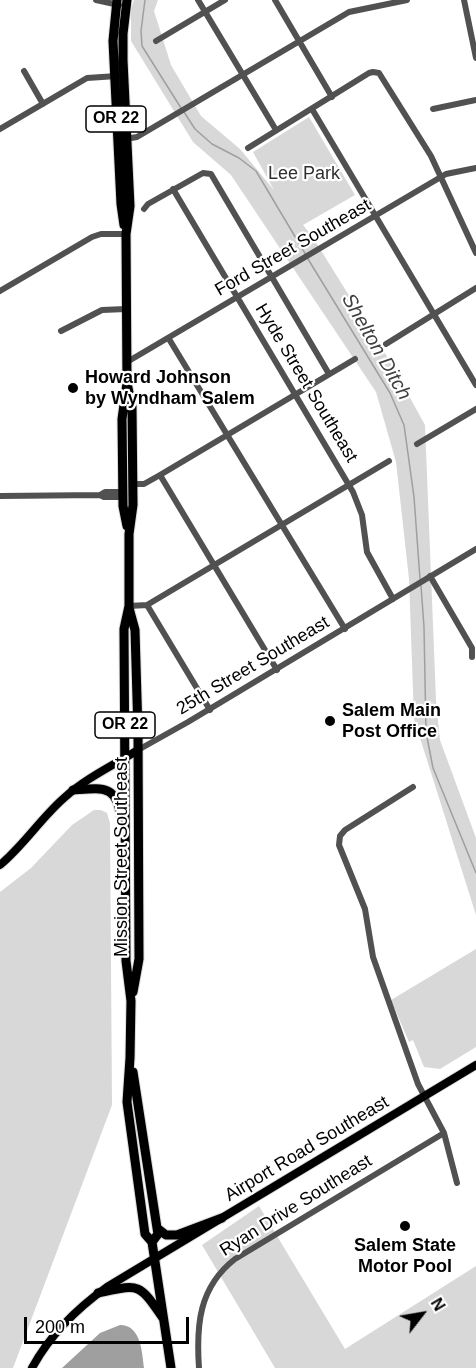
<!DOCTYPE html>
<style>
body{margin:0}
#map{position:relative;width:476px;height:1368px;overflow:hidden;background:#fff;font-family:Helvetica,sans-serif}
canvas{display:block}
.north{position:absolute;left:392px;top:1284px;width:60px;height:60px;-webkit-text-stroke:4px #fff;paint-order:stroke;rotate:59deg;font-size:16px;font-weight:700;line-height:24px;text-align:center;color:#000}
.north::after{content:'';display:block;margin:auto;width:21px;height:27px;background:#000;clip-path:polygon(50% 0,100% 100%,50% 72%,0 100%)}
.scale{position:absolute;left:24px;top:1317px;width:165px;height:27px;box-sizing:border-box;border:3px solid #000;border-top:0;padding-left:8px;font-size:18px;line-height:21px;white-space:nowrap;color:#000;-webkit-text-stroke:4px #fff;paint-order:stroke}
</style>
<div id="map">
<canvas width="476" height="1368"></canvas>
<div class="north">N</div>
<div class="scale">200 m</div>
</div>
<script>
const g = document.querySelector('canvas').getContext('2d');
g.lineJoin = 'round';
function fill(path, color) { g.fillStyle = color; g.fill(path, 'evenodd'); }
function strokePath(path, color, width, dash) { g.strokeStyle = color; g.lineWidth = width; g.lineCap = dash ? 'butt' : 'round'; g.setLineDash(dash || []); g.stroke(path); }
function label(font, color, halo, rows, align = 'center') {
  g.font = font + ' Helvetica,sans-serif'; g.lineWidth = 4.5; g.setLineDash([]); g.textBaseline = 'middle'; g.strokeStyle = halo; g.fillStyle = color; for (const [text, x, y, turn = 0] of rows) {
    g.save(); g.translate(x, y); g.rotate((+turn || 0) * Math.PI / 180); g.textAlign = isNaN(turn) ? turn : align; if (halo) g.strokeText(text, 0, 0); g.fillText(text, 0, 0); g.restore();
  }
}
fill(new Path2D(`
 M134,0h24l-4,11 17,54 30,51 39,33 34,41 -21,-38 56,-35 46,78 -52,30 9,11 79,127 34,62 11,275 4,40 36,98v77l-62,-196 -5,-140 -13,-117 -20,-70 -145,-217 -38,-33 -62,-101v-32z
 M94,810h7l6,3 3,10 2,282 -99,263h-13v-476l31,-24 41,-43z
 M476,949v98l-36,22 -16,-2 -11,-27 -4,2 -18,-42z
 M259,1206l86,143 131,-83v102h-201l-73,-123z`), '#d8d8d8');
fill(new Path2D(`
 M120,1325c21,0 22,27 24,43h-82l38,-35z`), '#9f9f9f');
strokePath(new Path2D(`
 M145,0l-4,31 1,15 39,62
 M184,112l11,17 17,15 27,14 17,13 50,84
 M308,259l82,134 14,32 10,72 6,82
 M421,586l3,41 2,105 7,36 43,105`), '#9f9f9f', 1.5);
const major = new Path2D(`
 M0,865c24,-20 41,-47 64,-67 22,-20 50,-33 74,-48
 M32,1368c18,-33 44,-59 75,-81l369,-222`);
const highway = new Path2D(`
 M117,0l-4,41 8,163 3,21
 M127,383l5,24 1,98 -4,29v72l-5,23 2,332 5,40 -1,57 -3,44 18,132 7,8 19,126
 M127,526l-4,-20 -1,-87 5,-36 -1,-149 4,-28 -7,-146v-26l4,-34
 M129,608l6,22 3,102 1,227 -6,33
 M73,790c29,-2 44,-6 48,28
 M133,1072l24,156 1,6 -6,8
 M157,1228l9,7h11l45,-17
 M98,1293c42,-9 40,-11 65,25`);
strokePath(major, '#dbdbdb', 10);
strokePath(highway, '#dbdbdb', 11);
strokePath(new Path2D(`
 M96,0l23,5
 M198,0l78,130
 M275,0l57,97
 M464,0l12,58
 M156,41l69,-41
 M24,71l19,33
 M312,109l164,276
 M433,109l43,-9
 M0,129l87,-51 30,-2
 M125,139l12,-2 212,-125 58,-12
 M248,148l121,-75 4,-1 6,1 52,83 45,97
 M173,189l180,303 9,23 5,37 26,47
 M144,209l4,-5 55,-31 8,1 118,200
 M0,291l92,-54 9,-3h25
 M61,331l41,-21 24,-1
 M169,339l176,290
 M386,344l90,-56
 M127,362l319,-188 30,-6
 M417,444l59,-35
 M160,475l117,195
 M133,484h11l16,-9 195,-116
 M100,495l5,-3h18
 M0,496l100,-1 4,2h19
 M430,576l42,72v9
 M147,605l63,105
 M129,606l18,-1 242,-144
 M138,750l50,-28 288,-173
 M413,787l-68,43 -5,6 -1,9 26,64 8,48 45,127 26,49 13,50
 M199,1368c-3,-43 0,-81 36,-109l209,-126`), '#515151', 6);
strokePath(major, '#000', 8);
strokePath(highway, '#000', 9);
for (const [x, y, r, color] of [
 [73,388,6,"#000"],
 [330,721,6,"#000"],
 [405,1226,6,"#000"]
]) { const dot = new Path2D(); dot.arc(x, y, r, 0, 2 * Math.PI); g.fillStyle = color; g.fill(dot); strokePath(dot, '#fff', 2); }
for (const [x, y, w] of [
 [116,119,60],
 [125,725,60]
]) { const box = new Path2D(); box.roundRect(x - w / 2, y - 13, w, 26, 4.5); g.fillStyle = '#fff'; g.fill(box); strokePath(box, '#000', 1.5); }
label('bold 16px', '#000', null, [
 ["OR 22",116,119],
 ["OR 22",125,725]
]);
label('18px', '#2f2f2f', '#fff', [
 ["Lee Park",304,174]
]);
label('18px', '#000', '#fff', [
 ["Ford Street Southeast",293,248,-30],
 ["Hyde Street Southeast",306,383,59],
 ["25th Street Southeast",253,666,-31],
 ["Mission Street Southeast",122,857,-90],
 ["Airport Road Southeast",307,1149,-31],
 ["Ryan Drive Southeast",296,1206,-32]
]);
label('bold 18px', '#000', '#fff', [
 ["Howard Johnson",85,378],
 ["by Wyndham Salem",85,399],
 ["Salem Main",342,711],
 ["Post Office",342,732],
 ["Salem State",405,1246,"center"],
 ["Motor Pool",405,1267,"center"]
], 'left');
label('italic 20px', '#404040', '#fff', [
 ["Shelton Ditch",376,347,60]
]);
</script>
